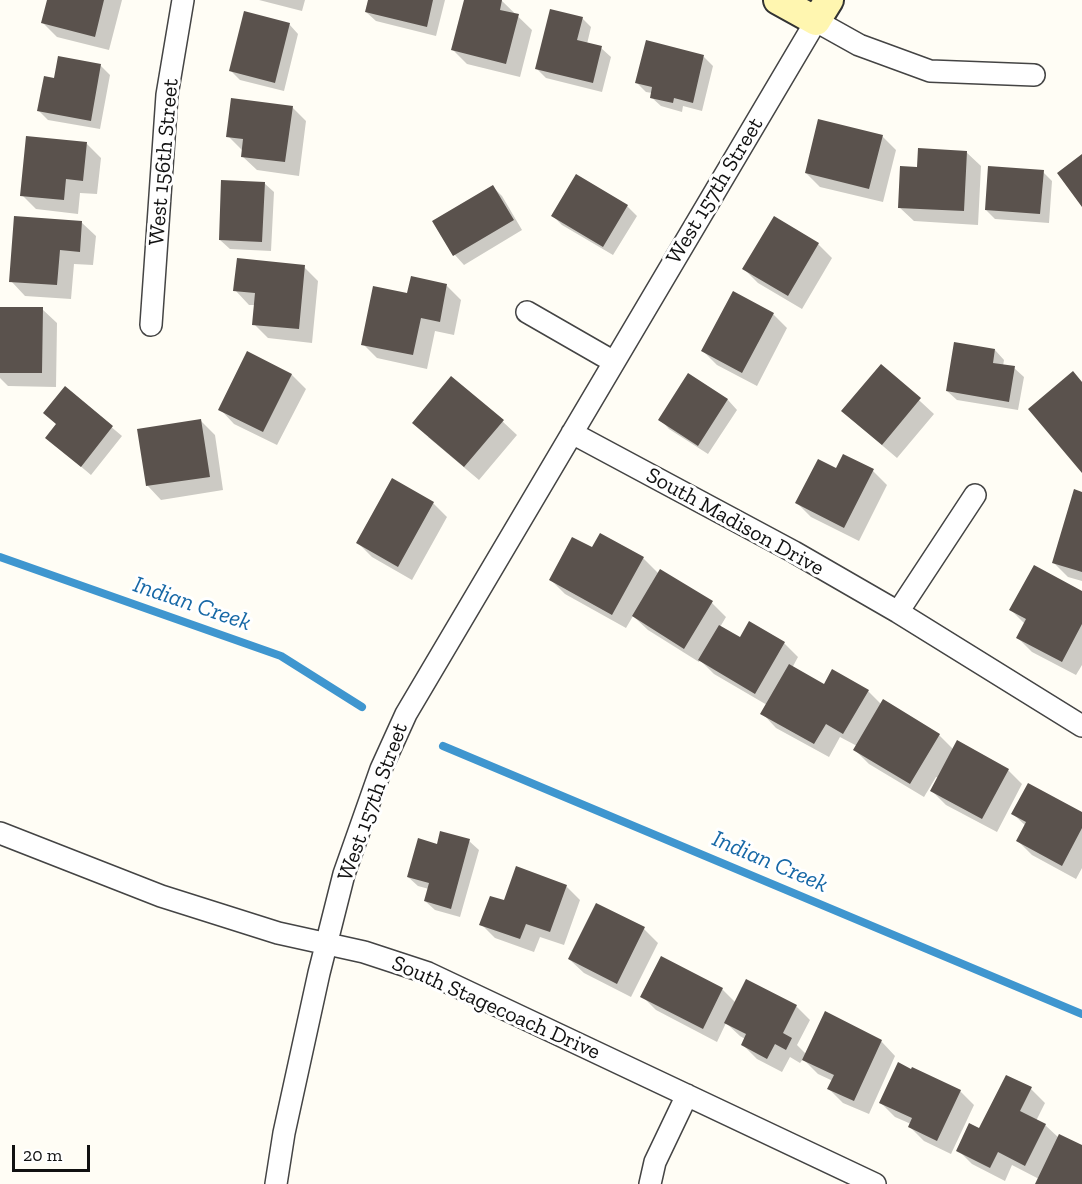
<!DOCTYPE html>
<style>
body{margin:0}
#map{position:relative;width:1082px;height:1184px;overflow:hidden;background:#fffdf5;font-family:"Zilla Slab",serif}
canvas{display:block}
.scale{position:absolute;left:12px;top:1145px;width:78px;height:27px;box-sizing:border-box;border:3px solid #111;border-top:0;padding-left:8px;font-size:18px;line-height:21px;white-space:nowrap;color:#111;-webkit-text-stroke:4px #fff;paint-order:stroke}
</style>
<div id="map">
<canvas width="1082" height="1184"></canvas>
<div class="scale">20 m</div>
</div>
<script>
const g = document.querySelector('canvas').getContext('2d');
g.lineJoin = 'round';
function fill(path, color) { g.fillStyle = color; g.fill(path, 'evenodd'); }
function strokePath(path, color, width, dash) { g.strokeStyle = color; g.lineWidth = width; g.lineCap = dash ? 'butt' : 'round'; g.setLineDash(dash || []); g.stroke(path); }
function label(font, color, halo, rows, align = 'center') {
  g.font = font + ' "Zilla Slab",serif'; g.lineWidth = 6; g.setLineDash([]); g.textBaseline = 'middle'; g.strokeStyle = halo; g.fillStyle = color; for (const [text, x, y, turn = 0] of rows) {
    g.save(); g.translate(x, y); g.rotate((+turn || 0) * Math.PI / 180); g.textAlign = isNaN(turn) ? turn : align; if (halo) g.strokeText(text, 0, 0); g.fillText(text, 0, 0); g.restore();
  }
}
fill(new Path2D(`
 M49,0h73l-13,50 -52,-13 -14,-14z
 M259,0h46l-3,11z
 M369,0h76l-9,36 -60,-15 -10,-9z
 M465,0l37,1 30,29 -12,47 -53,-13 -14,-14z
 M582,18l9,9 -4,17 14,4 10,9 -9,35 -56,-14 -9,-9z
 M289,24l9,10 -14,57 -44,-11 -9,-9z
 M704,57l9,9 -11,45 -19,-5 -1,6 -21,-6 -10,-9 1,-4 -6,-1 -9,-9z
 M100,65l10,10 -10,54 -52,-9 -9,-9 17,-32z
 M292,107l14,14 -7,55 -42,-6 -15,-14 1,-5 -15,-15z
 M882,136l14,14 -13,52 -63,-15 -14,-14z
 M87,144l14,14 -4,36 -17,-1 -2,21 -42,-5 -14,-14z
 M966,152l15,14 -3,59 -64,-4 -15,-14z
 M1043,172l9,9 -3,42 -54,-4 -9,-9z
 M576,176l51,30 10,10 -24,39 -51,-30 -9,-9z
 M264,183l10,9 -3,59 -41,-2 -10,-9z
 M493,187l9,9 20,34 -58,35 -9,-10 -21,-33z
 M81,222l15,14 -3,29 -19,-1 -3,35 -46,-3 -14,-15z
 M818,244l14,14 -30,51 -44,-26 -14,-14z
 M304,267l14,14 -6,62 -44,-5 -14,-14 1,-19h-6l-14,-15z
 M447,286l14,14 -7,35 -19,-4 -8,38 -50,-11 -14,-14z
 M734,293l39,21 14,14 -30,58 -40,-21 -14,-14z
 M0,308l42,1 15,14 -1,64 -48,-1 -8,-8z
 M995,350l9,10 -1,6 11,2 10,9 -6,33 -61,-10 -10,-9z
 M248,353l44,22 14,14 -29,56 -43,-21 -14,-15z
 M882,366l52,48 -37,44 -40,-34z
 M689,375l39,25 9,10 -29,44 -39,-25 -9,-10z
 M65,388l57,48 -31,39 -44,-37 10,-13z
 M201,421l14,14 8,55 -62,10 -14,-15z
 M502,421l15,14 -38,45 -51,-43z
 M836,470l37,1 14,14 -28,56 -48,-24 -14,-14z
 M1082,493v88l-14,-4 -14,-14z
 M433,503l14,14 -35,63 -40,-23 -14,-14z
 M593,549l50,9 16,16 53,29 14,14 -6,10 20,12 44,4 14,14 -6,11 32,18 44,5 14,14 57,30 15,15 54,20 14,14 -25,48 -51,-27 -14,-14 7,-13 -3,-1 -12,20 -55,-33 -14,-14 2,-4 -17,-9 -11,20 -53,-29 -14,-15 5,-8 -53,-31 -14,-14 -1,2 -51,-32 -15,-14 -7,12 -61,-34 -14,-14z
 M1082,592v73l-6,10 -44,-23 -14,-14 7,-14 -14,-14z
 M1013,814h69v54l-6,11 -44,-24 -14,-14 8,-15z
 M469,841l10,9 -19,67 -25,-7 -10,-9 4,-12 -11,-3 -10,-9 30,-31z
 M566,886l14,14 -16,45 -24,-8 -6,15 -39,-14 -14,-14 23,-22z
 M644,929l14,14 -27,54 -47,-24 -15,-14z
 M722,989l14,14 60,3 14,14 -13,25 9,9 75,-13 14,15 -26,58 -26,-11 -14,-14 4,-8 -15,-7 -15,-15 -3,4 -10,-6 -8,15 -25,-13 -14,-14 2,-6 -5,-3 -14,-13 -9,19 -61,-32 -14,-14z
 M1031,1089l14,14 -9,18 9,4 14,13 23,9v37h-45l2,-5 -27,-14 -7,16 -33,-17 -14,-14z
 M960,1091l14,14 -23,49 -27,-13 -14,-14 1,-3 -16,-7 -14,-14z`), '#0003');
strokePath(new Path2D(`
 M0,557l281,99 81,51
 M443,746l639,268`), '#3f96cf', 8);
fill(new Path2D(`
 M47,0h57l-9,37 -54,-14z
 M368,0h65l-6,27 -62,-15z
 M464,0h38l-2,10 19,4 -13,50 -55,-14z
 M550,9l33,8 -6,23 25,6 -9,37 -58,-14z
 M244,11l46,12 -15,60 -46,-12z
 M646,40l58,15 -11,48 -19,-5 -1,5 -23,-5 2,-11 -17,-4z
 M58,56l43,8 -10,57 -54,-10 7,-35 10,2z
 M231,98l62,8 -8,56 -44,-5 2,-18 -17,-2z
 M818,119l65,16 -14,54 -64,-16z
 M26,136l61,6 -4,39 -17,-2 -2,21 -44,-4z
 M918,148l49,3 -3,60 -66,-3 2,-42 17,1z
 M1082,154v53l-25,-34z
 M988,166l56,4 -4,44 -55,-4z
 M576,174l52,31 -25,42 -52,-31z
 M221,180l44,2 -3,60 -43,-2z
 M493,185l21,35 -61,36 -21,-35z
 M14,216l68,5 -2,31 -20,-2 -3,35 -48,-3z
 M774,216l45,27 -31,53 -46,-27z
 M237,258l68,7 -6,64 -47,-4 3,-32 -22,-2z
 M411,276l36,8 -7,38 -19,-4 -8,37 -52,-10 12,-59 34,7z
 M733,291l41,22 -32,60 -41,-22z
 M0,307h43l-1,66h-42z
 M954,342l41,7 -2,14 22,3 -6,36 -63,-11z
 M247,351l45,23 -29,58 -45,-22z
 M881,364l40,34 -39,47 -41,-34z
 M1073,371l9,11v91l-54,-64z
 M688,373l40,26 -30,47 -40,-26z
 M451,376l53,44 -40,47 -52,-44z
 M65,386l48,40 -32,41 -36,-29 11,-14 -13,-11z
 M201,419l9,58 -64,9 -9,-57z
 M843,454l31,15 -30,59 -49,-25 23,-44 18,9z
 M392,478l42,24 -36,65 -42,-24z
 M1074,489l8,3v80l-30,-9z
 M600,533l44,24 -32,58 -63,-35 23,-43 20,10z
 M1034,565l48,26v33l-20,38 -46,-24 10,-19 -17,-9z
 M660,569l53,32 -29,48 -52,-33z
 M749,621l36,21 -30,52 -57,-34 21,-35 21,12z
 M789,664l35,20 8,-15 37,21 -26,44 -17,-10 -12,20 -54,-30z
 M883,699l57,35 -30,50 -57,-34z
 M957,740l52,29 -27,50 -52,-28z
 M1028,783l54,29v16l-20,38 -46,-25 10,-19 -15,-8z
 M440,831l30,8 -19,70 -27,-8 5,-18 -22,-6 11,-39 19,6z
 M516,866l51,19 -17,47 -24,-8 -6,15 -41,-14 11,-29 14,4z
 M596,903l49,24 -28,57 -49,-25z
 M661,956l62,32 -20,41 -63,-32z
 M746,979l51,26 -14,28 9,5 -6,12 -11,-6 -8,15 -26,-14 5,-11 -22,-11z
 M825,1011l57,29 -28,61 -27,-12 7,-14 -32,-15z
 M898,1062l13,7 1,-2 49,23 -24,51 -29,-14 4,-9 -33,-15z
 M1006,1075l26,12 -12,24 26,13 -21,42 -27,-14 -8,16 -34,-17 13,-28 10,5z
 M1059,1134l23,11v39h-47z`), '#5a524d');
const street = new Path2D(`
 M527,312l87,50
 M151,325l16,-230 16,-95
 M572,433l222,119 104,60 184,114
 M898,612l77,-117
 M0,833l161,63 117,37 86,19 64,21 447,211
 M276,1184l8,-51 35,-160 25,-99 37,-105 25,-55 410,-693 43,24 71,26 104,4
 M650,1184l5,-22 32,-67`);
const secondary = new Path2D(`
 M778,0l38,21 13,-21`);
strokePath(street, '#444', 24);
strokePath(secondary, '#333', 32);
strokePath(street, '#fff', 21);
strokePath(secondary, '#fff6b0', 28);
label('22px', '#111', '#fff', [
 ["West 156th Street",164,162,-85],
 ["West 157th Street",715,191,-59],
 ["South Madison Drive",735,522,29],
 ["West 157th Street",373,802,-70],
 ["South Stagecoach Drive",496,1008,24]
]);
label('italic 24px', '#1768a6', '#fff', [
 ["Indian Creek",192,604,19],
 ["Indian Creek",770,862,23]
]);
</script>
